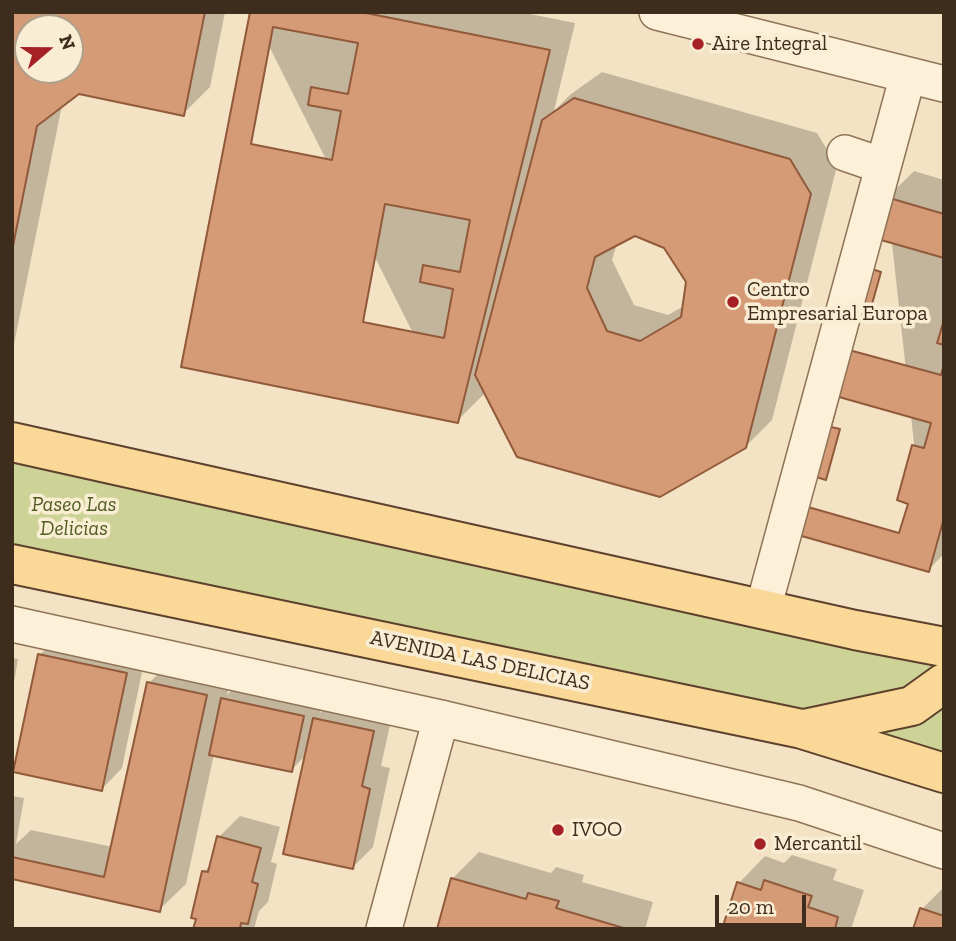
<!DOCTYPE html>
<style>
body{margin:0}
#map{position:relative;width:956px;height:941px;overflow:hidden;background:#f3e3c4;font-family:"Zilla Slab",serif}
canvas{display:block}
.frame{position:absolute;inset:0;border:14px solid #3e2c1d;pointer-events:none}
.north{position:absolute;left:14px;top:14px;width:70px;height:70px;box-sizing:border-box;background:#f9edd4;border:2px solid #aea08b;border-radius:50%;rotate:70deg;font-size:19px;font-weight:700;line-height:28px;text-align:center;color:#3e2c1d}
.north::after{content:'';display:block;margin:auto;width:24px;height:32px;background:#a52126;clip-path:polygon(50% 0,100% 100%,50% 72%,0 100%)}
.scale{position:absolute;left:715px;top:895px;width:91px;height:32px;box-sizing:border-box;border:4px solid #3e2c1d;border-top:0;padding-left:9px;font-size:21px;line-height:24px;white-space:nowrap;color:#3e2c1d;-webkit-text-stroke:5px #f9edd4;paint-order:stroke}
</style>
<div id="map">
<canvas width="956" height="941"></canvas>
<div class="frame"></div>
<div class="north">N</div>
<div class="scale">20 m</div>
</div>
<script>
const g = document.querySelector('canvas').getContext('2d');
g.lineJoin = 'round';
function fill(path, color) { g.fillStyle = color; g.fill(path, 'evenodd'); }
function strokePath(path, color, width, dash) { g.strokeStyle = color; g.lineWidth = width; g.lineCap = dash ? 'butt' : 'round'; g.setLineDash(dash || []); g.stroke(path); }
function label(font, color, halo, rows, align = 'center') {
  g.font = font + ' "Zilla Slab",serif'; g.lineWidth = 7; g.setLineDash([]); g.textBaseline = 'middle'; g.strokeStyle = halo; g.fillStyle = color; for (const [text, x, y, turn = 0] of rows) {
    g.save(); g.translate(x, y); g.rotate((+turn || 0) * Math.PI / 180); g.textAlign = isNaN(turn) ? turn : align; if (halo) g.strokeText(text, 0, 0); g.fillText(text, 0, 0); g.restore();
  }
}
fill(new Path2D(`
 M12,442l932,204v127l-932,-209z`), '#cdd296');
fill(new Path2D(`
 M12,12h213l-15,75 -27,27 -105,-22 -16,13 -50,249zM28,28h42v42h-42z
 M252,12h268l55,11 -21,88 17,-17 31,-22 215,61 20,33 -65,254 -27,27 -259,-55 -29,29zM634,234l31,12 23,36 -4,24 -16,9 -34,-10 -22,-45 5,-16z
 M914,171l30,9v374l-16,16 -41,-372z
 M60,634l86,19 -24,115 -20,21 -62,-134z
 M175,657l57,12 -5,26 16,-17 80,17 -3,18 15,-15 58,13 -12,55 9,2 -17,79 -21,21 -46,-113 -15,15 -77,-16 -28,130 -27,26 -147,-33v-81l12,2 -8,46 15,-14 82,17 36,-164z
 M12,658l6,1 -6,35z
 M240,816l40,11 -9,35 6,2 -9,38 -9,9 -5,18h-59l9,-57 8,-9 7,-26z
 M479,852l72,21 5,-6 28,8 -2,7 71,20 -8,27h-206l13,-50z
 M792,855l45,14 -4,11 31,10 -13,39h-127l15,-46 26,-27 19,7z
 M944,887v42l-22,-20z`), '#0003');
const building = new Path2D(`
 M12,12h193l-21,104 -105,-22 -42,32 -25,125zM28,28h42v42h-42z
 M250,12h111l189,38 -92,373 -277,-56z
 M273,27l85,16 -10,51 -37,-7 -3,18 33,6 -9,49 -81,-16z
 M574,98l216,61 21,35 -65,254 -86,49 -143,-40 -42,-82 67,-255zM635,236l29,12 22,34 -5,35 -41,24 -33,-10 -20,-43 8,-31z
 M886,197l58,17v304l-15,54 -138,-39z
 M385,204l85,16 -10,52 -37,-7 -3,17 33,7 -9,49 -81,-16z
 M881,240l63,18v62l-7,23 7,2v19l-3,11 -92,-25 8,-31 10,3 14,-50 -9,-3z
 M839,397l92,26 -7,25 -12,-3 -15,55 11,4 -9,29 -91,-26 8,-30 10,3 14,-51 -9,-2z
 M38,654l89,19 -25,118 -89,-19z
 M147,682l60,13 -47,217 -148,-33v-22l92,20z
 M221,698l83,18 -12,56 -83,-17z
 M313,718l61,13 -12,55 8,3 -17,80 -70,-15z
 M217,836l44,12 -9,34 6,2 -10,40 -7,-1 -1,6h-47l3,-10 -5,-1 11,-47 6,1z
 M451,878l75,21 2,-6 31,8 -3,7 71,21h-190z
 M764,880l48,16 -4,11 30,10 -3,12h-113l15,-47 24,8z
 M920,908l24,8v13h-31z`);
fill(building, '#d59a76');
strokePath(building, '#915a3b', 2);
const minor = new Path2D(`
 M657,12l287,72
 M845,153l38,13
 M763,609l145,-534
 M12,624l429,94 358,85 145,48
 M384,929l57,-211`);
const major = new Path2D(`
 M12,442l843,188 89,17
 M12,564l790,165 142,44
 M804,729l108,-23 32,-23`);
strokePath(minor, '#8f7458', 38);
strokePath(major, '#5d412c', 42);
strokePath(minor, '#fcf0d8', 35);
strokePath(major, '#f9d898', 38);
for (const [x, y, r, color] of [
 [698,44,7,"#a52126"],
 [733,302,7,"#a52126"],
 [558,830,7,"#a52126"],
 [760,844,7,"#a52126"]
]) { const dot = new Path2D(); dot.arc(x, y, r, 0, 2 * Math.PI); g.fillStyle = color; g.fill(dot); strokePath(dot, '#f9edd4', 2.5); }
label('21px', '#3e2c1d', '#f9edd4', [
 ["Aire Integral",712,44],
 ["Centro",747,290],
 ["Empresarial Europa",747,314],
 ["IVOO",572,830],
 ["Mercantil",774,844]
], 'left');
label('italic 21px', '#505d22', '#f9edd4', [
 ["Paseo Las",74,505],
 ["Delicias",74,529]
]);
label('21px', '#3e2c1d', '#f9edd4', [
 ["AVENIDA LAS DELICIAS",480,661,12]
]);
</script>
